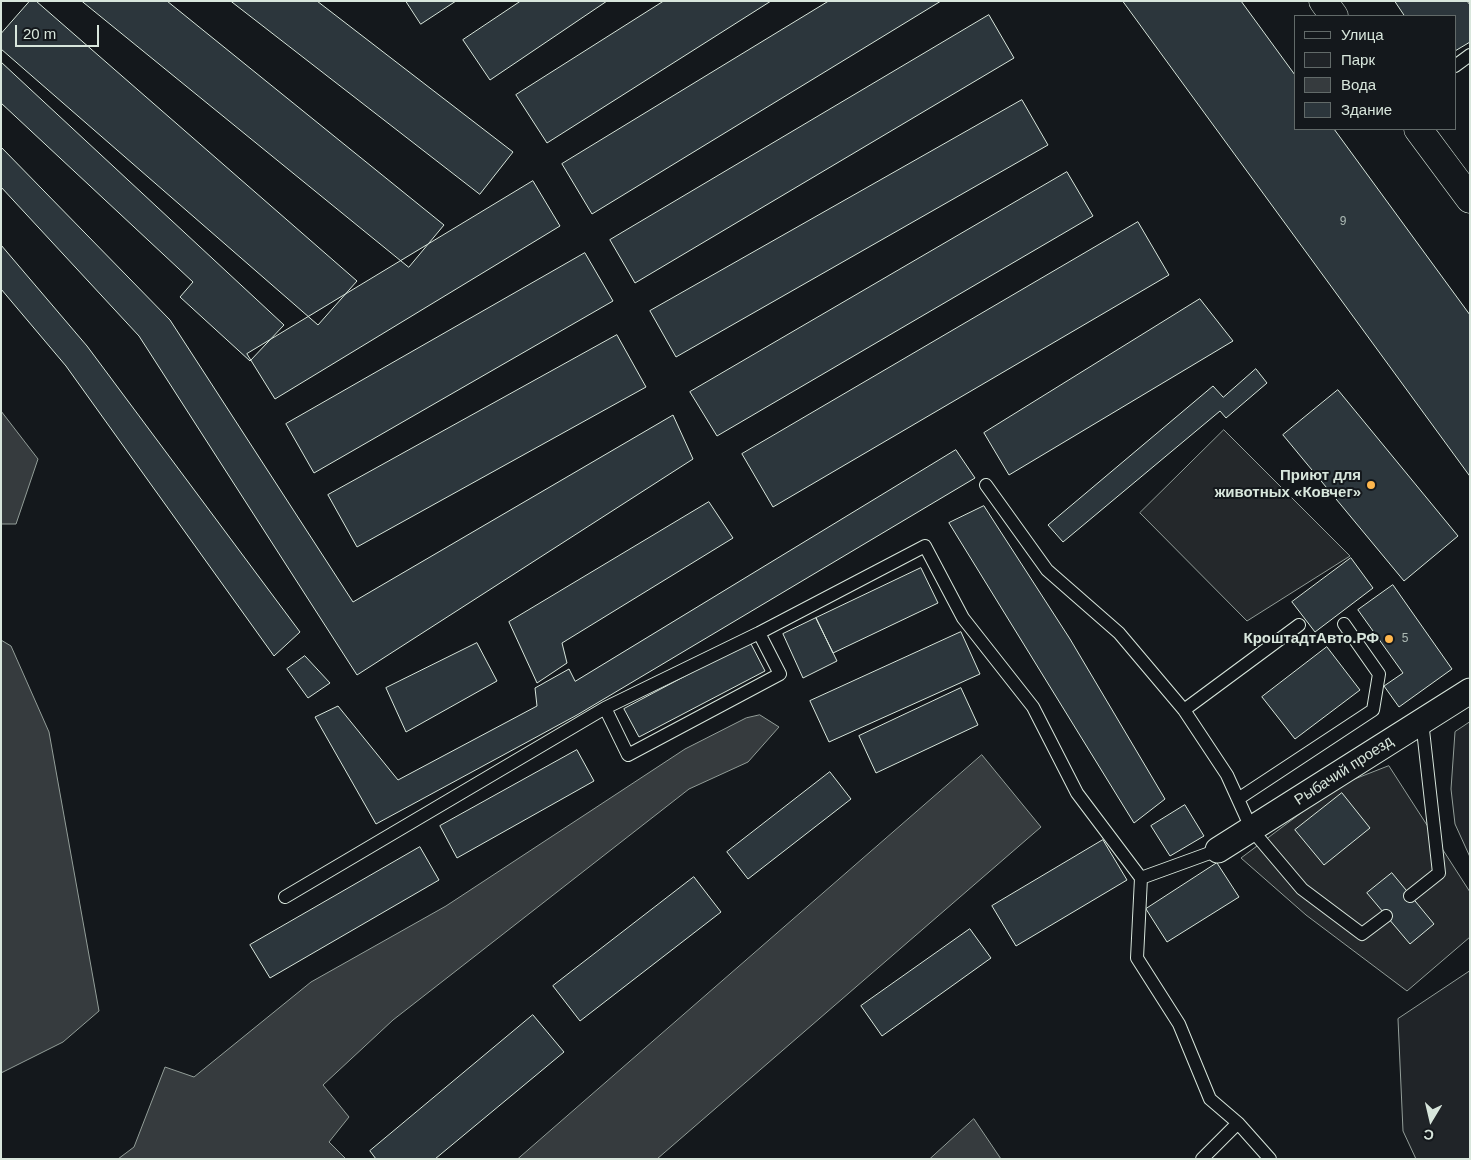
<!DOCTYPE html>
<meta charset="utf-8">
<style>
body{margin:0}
#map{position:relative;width:1471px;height:1160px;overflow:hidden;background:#14181c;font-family:Arial,sans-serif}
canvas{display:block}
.frame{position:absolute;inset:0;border:2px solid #d8e6dc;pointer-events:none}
.legend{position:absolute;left:1294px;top:15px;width:162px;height:115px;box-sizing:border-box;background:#14181c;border:1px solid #626a69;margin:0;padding:6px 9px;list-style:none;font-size:15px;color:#d8e6dc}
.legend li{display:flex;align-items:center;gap:10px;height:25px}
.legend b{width:25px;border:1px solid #626a69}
.north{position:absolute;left:1406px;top:1095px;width:50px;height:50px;-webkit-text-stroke:4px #14181c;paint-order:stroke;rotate:189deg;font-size:14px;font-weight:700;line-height:20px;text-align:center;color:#d8e6dc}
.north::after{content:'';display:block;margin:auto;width:18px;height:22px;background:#d8e6dc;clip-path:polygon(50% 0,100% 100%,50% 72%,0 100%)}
.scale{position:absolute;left:15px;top:25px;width:84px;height:22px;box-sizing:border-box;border:2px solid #d8e6dc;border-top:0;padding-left:6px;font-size:15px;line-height:18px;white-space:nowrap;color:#d8e6dc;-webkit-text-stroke:4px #14181c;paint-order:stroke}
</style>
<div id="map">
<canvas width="1471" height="1160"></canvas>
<div class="frame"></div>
<ul class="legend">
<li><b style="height:6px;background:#14181c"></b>Улица</li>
<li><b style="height:14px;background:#202428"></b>Парк</li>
<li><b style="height:14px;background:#363b3e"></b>Вода</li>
<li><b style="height:14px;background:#2c363c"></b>Здание</li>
</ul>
<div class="north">С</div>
<div class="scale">20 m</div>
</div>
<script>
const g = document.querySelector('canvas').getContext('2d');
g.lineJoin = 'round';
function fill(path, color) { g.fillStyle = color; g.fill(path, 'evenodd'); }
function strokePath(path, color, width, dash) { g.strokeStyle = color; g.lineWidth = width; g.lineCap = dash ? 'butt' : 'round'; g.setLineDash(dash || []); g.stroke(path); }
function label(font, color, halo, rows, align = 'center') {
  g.font = font + ' Arial,sans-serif'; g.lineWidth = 4; g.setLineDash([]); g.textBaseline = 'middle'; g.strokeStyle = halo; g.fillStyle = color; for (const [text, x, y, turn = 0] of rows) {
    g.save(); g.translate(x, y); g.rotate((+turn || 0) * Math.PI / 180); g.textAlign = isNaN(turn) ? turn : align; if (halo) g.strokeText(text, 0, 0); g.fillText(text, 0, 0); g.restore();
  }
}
const green = new Path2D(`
 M1470,722v135l-15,-33 -4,-35 4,-57z
 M1470,971v188h-54l-13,-28 -5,-112z`);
fill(green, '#202428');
strokePath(green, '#939e99', 1);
const parking = new Path2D(`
 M1224,430l126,126 -103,65 -107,-108z
 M1389,766l81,126v45l-63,54 -101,-76 -65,-57 96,-72z`);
fill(parking, '#24282b');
strokePath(parking, '#939e99', 1);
const water = new Path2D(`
 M1,411l37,48 -22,65h-15z
 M1,640l10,6 38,86 50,279 -36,31 -62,31z
 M760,715l19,12 -31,35 -59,27 -296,231 -70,65 26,32 -20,25 17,17h-228l16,-12 31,-80 29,10 117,-95 135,-76 239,-157 61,-31z
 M982,755l59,72 -384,332h-139z
 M974,1119l27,40h-71z`);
fill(water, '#363b3e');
strokePath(water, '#939e99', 1);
const building = new Path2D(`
 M30,1h6l321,280 -39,44 -317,-276v-15z
 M82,1h85l277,224 -35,42z
 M231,1h86l196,151 -33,42z
 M406,1h50l-35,23z
 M521,1h86l-117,79 -27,-40z
 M664,1h107l-224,142 -31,-48z
 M829,1h112l-349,213 -30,-50z
 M1123,1h118l54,74v54h39l136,186v161z
 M1395,1h72l3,4v37l-15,9v-35h-50z
 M989,15l25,43 -379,225 -25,-43z
 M1,62l283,263 -34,36 -70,-64 13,-15 -192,-179z
 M1022,100l26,45 -372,212 -26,-46z
 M1,147l169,173 183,282 320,-187 20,44 -336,216 -218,-339 -138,-149z
 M1067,172l26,44 -376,220 -27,-44z
 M533,181l27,45 -285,173 -28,-45z
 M1138,222l31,53 -396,232 -31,-53z
 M1,245l86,101 213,286 -26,24 -208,-290 -65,-77z
 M585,253l28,48 -299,172 -28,-49z
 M1200,299l33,42 -224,134 -25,-42z
 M617,335l29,52 -289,160 -29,-52z
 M1256,369l11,14 -41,35 -6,-7 -157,131 -15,-17 165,-139 10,11z
 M1338,390l120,146 -54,45 -121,-146z
 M956,450l19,28 -398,237 -201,109 -61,-107 23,-11 60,74 139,-74 -2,-18 34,-19 6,12z
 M709,502l24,36 -171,105 5,20 -30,20 -28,-61z
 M984,506l86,133 95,160 -31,24 -185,-300z
 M1351,558l22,30 -58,44 -23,-30z
 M921,568l17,35 -105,50 -17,-35z
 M1393,585l59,84 -53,38 -15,-21 19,-13 -45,-63z
 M816,618l21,43 -34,17 -20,-44z
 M961,632l19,42 -151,68 -19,-41z
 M750,642l15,29 -126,66 -15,-28z
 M477,643l20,38 -91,51 -20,-44z
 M1327,647l33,43 -65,49 -33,-42z
 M305,656l25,27 -22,15 -21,-29z
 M961,688l17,37 -102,48 -17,-37z
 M577,750l17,31 -137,77 -17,-32z
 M830,772l21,27 -103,80 -21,-27z
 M1342,793l28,35 -46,37 -29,-35z
 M1185,805l19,31 -34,20 -19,-30z
 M1103,840l24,40 -111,66 -24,-40z
 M420,847l19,33 -169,98 -20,-33z
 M1217,863l22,34 -72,45 -21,-33z
 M1392,873l42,51 -24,20 -43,-51z
 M694,877l27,35 -141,109 -27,-35z
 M970,929l21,29 -109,78 -21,-30z
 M533,1015l31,37 -129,107h-59l-6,-8z`);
fill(building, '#2c363c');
strokePath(building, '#d8e6dc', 1);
const service = new Path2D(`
 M1455,66l15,-11
 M986,485l61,85 72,63 65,77 43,65 25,55 50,59 60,45 24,-18
 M759,633l21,41 -152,81 -23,-47 154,-75 166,-87 38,72 70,89 44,86 64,85 -4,80 42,66 31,75 28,24
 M1184,710l115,-85
 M1238,799l135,-89 6,-36 -35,-50
 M1141,878l77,-28
 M1410,896l29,-23 -17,-152
 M285,897l320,-189
 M1202,1159l36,-36 32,36`);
const minor = new Path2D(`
 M1218,850l252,-159`);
const tertiary = new Path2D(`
 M1323,1l11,15
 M1418,129l52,70`);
strokePath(service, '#d8e6dc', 14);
strokePath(minor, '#d8e6dc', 27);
strokePath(tertiary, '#d8e6dc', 29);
strokePath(service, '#14181c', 12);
strokePath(minor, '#14181c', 25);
strokePath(tertiary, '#14181c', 28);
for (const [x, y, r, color] of [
 [1371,485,5,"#ffb74d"],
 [1389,639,5,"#ffb74d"]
]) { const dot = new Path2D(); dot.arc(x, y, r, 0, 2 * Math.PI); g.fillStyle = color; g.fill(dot); strokePath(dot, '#14181c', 2); }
label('12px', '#adbab4', null, [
 ["9",1343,222],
 ["5",1405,639]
]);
label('bold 15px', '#d8e6dc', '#14181c', [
 ["Приют для",1361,476],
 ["животных «Ковчег»",1361,493],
 ["КроштадтАвто.РФ",1379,639]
], 'right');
label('15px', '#d8e6dc', '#14181c', [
 ["Рыбачий проезд",1344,771,-33]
]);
</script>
